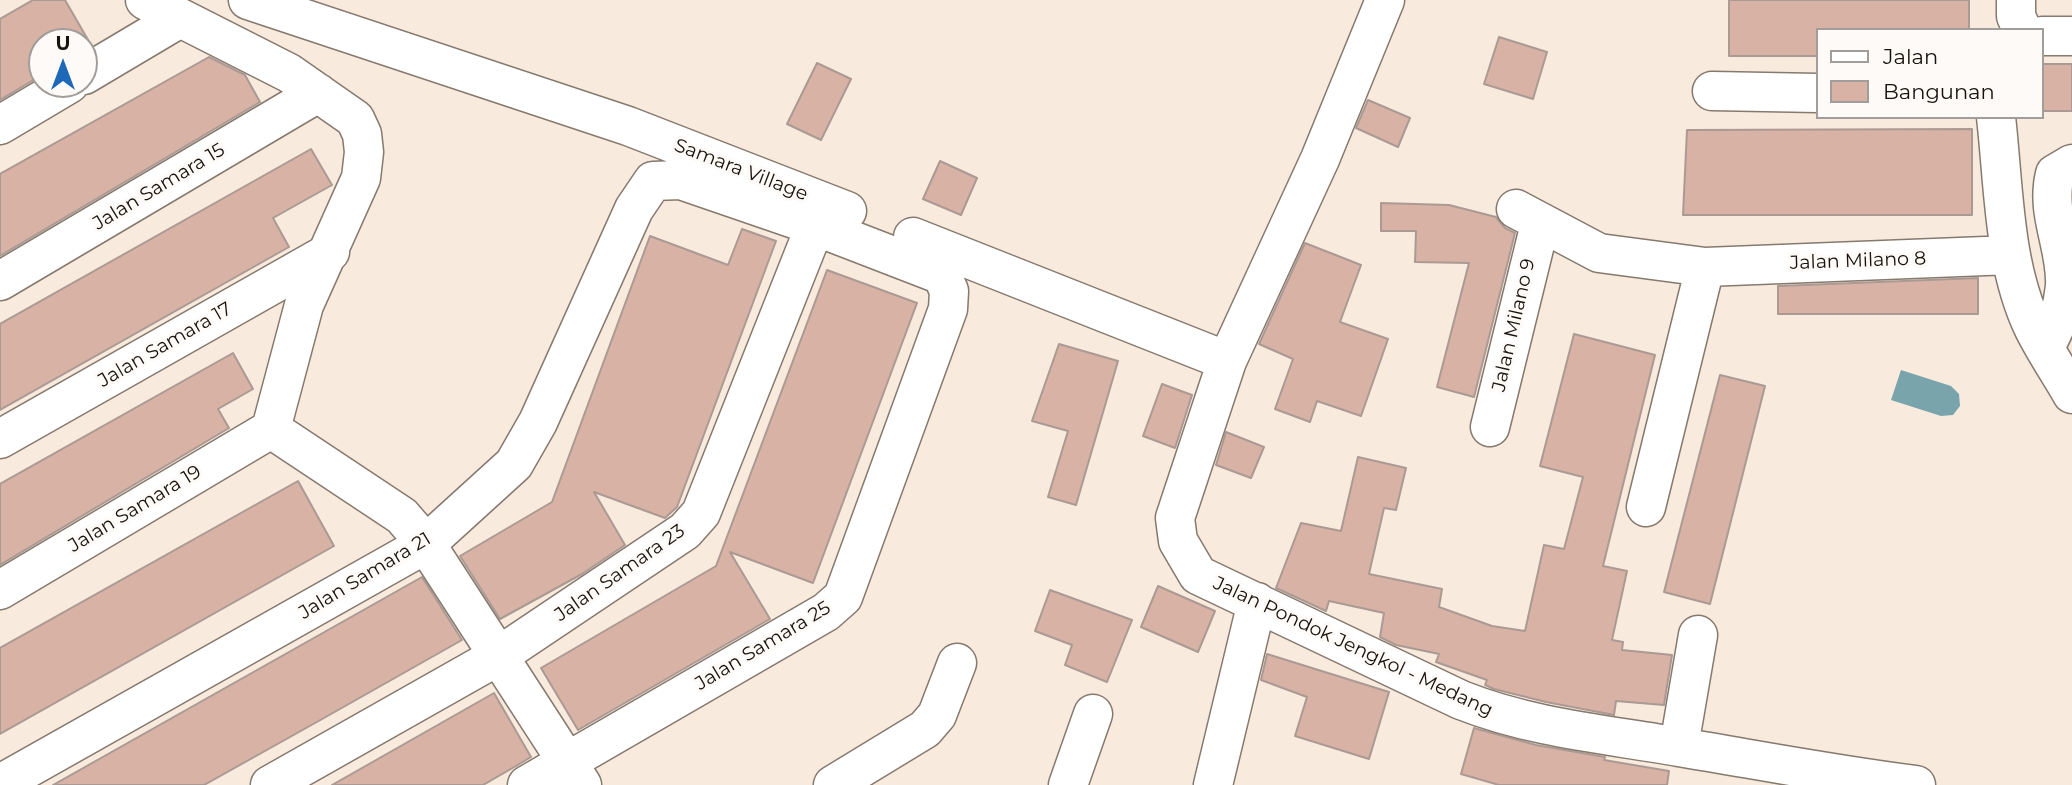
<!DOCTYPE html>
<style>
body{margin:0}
#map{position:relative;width:2072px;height:785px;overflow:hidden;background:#f9eade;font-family:Montserrat,sans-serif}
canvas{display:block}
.legend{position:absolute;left:1816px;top:28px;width:228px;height:91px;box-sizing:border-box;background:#fdfaf7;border:2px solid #a19d9a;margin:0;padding:9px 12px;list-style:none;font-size:21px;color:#17120e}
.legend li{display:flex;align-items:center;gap:14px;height:35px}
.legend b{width:35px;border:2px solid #a19d9a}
.north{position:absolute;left:28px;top:28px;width:70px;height:70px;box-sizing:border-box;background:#fdfaf7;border:2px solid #a19d9a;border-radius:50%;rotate:0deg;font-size:19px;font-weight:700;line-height:28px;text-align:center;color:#17120e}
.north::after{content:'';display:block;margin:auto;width:24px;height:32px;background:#1d68b7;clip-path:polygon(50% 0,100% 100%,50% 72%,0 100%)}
</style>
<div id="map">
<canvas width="2072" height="785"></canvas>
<ul class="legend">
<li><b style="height:9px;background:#fff"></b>Jalan</li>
<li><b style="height:19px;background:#d7b2a5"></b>Bangunan</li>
</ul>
<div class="north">U</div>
</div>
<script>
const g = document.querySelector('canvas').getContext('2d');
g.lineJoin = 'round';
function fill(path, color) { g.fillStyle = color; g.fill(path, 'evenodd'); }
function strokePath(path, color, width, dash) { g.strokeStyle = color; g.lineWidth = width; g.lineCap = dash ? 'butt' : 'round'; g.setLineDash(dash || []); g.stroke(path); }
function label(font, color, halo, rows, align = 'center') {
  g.font = font + ' Montserrat,sans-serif'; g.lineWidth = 6; g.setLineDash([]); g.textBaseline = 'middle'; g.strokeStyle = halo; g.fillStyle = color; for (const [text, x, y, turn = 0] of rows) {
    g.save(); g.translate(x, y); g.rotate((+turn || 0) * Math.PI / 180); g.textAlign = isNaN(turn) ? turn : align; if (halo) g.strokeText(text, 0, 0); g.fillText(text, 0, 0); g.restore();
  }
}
fill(new Path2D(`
 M1901,370l50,16 8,8 1,12 -7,9 -12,1 -50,-16z`), '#7aa4ac');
const building = new Path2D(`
 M33,0h32l26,45 -7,5v-8h-42v33l-42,25v-81z
 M1729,0h240v30h-151v26h-89z
 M1499,37l48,15 -14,47 -49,-15z
 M209,57l36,18 15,27 -260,154v-82z
 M817,63l34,16 -30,61 -34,-16z
 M2042,64h30v47h-30z
 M1368,100l42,18 -12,29 -42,-19z
 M1972,129v86h-289l4,-85z
 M311,149l21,36 -59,33 16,29 -289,163v-86z
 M940,161l37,17 -16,37 -38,-16z
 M1381,203l68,2 47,12 9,11 10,5 -41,164 -37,-10 32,-124 -54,-1 1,-31h-35z
 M742,229l34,12 -99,266 -12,11 -71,-26 31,53 -43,29 -82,45 -40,-63 92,-54 98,-266 78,29z
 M1305,243l56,22 -21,57 48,17 -27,77 -44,-15 -7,21 -35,-13 18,-50 -34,-15z
 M827,270l90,33 -104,280 -83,-31 40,67 -192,111 -37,-62 175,-102z
 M1978,278v36h-200v-28z
 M1574,334l81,21 -52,211 24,5 -15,69 11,2 -1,8 50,5 -8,50 -48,-4 -2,14 -68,-13 -52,-13 -9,-4 2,-5 -51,-18 3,-8 -43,-9 -16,-8 4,-24 -55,-12 -3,10 -50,-23 25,-65 40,8 17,-74 48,11 -10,42 -12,-2 -15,66 73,15 -3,18 53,19 33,5 19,-86 20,4 19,-72 -43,-11z
 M1059,344l59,17 -42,144 -28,-8 20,-66 -36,-10z
 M233,353l20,36 -35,20 11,19 -229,137v-81z
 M1720,375l45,11 -55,218 -46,-12z
 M1162,384l30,11 -17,53 -32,-12z
 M1226,432l38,15 -13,31 -35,-13z
 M298,481l36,65 -334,188v-86z
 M422,577l40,63 -138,78 -120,67h-151z
 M1158,586l57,25 -17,41 -57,-25z
 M1050,590l82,30 -25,62 -42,-17 7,-20 -37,-14z
 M1267,654l122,38 -20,67 -74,-23 12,-39 -46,-17z
 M494,693l37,64 -15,9 -33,19h-151z
 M1474,728l62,17 69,12 -1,3 65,11 -2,14h-168l-38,-11z`);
fill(building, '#d7b2a5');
strokePath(building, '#ab9a93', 2);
const minor = new Path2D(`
 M145,0l144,73 66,46 7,15 2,18 -3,26 -57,127 -33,124 131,87 24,28 156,241
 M248,0l380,126 219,85
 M1385,0l-65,159 -93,202 -52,157 3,23 20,34 263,125c71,28 143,34 218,47 79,13 157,28 237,38
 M2016,0v16l6,14
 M2042,36h30
 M84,75l96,-57
 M1712,91l106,2
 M1996,117c8,70 7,148 38,212 11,22 26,44 38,65
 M0,125l69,-41
 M1516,209l83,44 106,14 306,-12
 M913,237l314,124
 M0,281l318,-188
 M2045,347c11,-19 18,-38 20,-61 2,-39 -20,-72 -10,-112l17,-10
 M1490,427l50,-203
 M0,439l330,-187
 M1646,507l59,-240
 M0,590l271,-161
 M1679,746l19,-111
 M0,784l426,-240 88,-80 24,-42 96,-213 19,-28 28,-1 134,46 127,49 7,16 -1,18 -105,288 -17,15 -299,173
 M270,785l230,-130 185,-124 16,-18 114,-287
 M833,785l92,-56 12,-14 20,-52
 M1068,785l25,-71
 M1213,785l44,-183`);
strokePath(minor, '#86796e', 41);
strokePath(minor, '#fff', 38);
label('19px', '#17120e', '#fdfaf7', [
 ["Samara Village",741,170,21],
 ["Jalan Samara 15",159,187,-31],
 ["Jalan Milano 8",1858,261,-2],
 ["Jalan Milano 9",1514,325,-77],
 ["Jalan Samara 17",165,345,-30],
 ["Jalan Samara 19",135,509,-31],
 ["Jalan Samara 23",620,573,-35],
 ["Jalan Samara 21",365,576,-31],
 ["Jalan Samara 25",763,646,-31],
 ["Jalan Pondok Jengkol - Medang",1353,647,25]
]);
</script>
